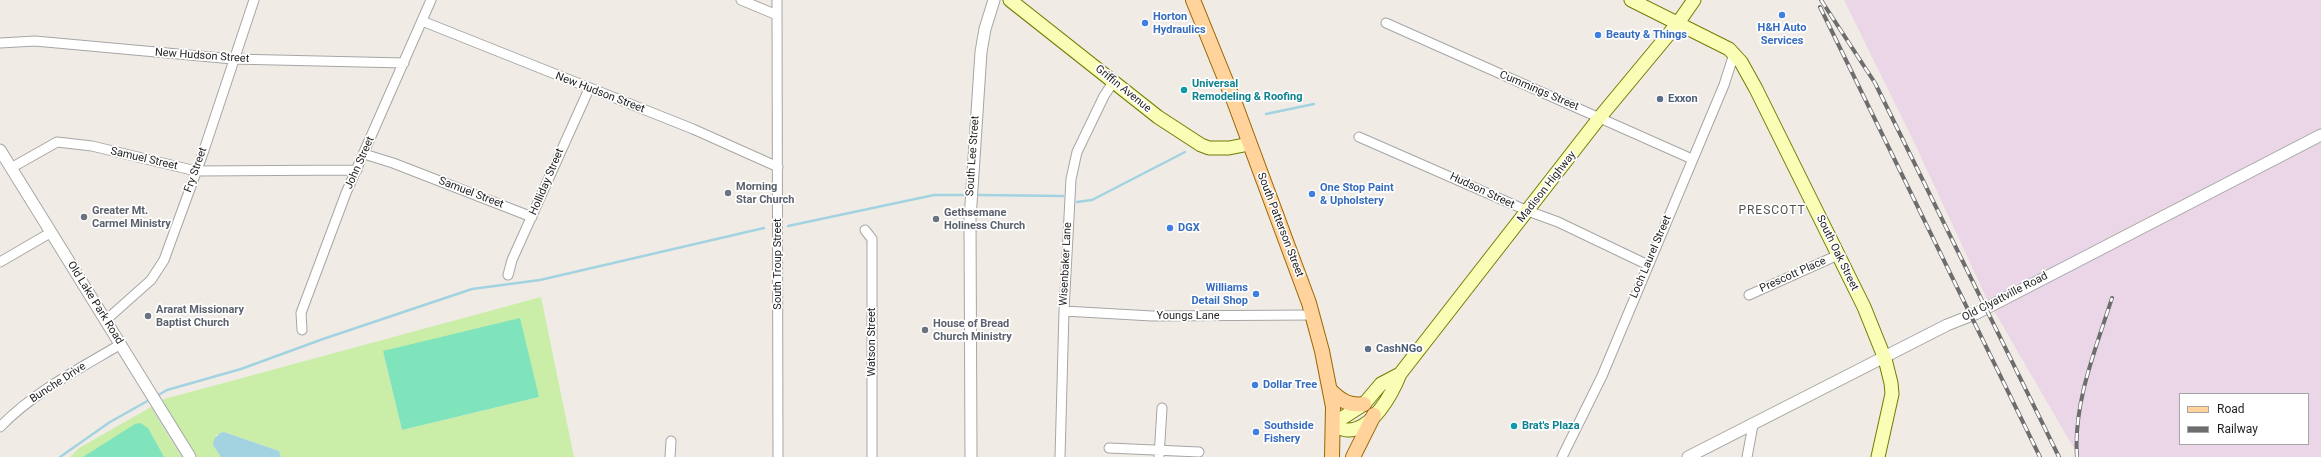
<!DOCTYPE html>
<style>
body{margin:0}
#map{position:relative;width:2321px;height:457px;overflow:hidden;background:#f0ece5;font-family:Roboto,sans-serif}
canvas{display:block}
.legend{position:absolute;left:2179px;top:393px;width:130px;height:52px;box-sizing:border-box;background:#fff;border:1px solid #a5a5a5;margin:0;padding:5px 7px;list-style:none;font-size:12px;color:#1f1f1f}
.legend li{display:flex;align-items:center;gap:8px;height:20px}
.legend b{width:20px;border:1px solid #a5a5a5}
</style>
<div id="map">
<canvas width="2321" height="457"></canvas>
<ul class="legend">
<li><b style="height:5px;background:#ffd39b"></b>Road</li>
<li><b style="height:5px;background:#6d6d6d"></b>Railway</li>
</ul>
</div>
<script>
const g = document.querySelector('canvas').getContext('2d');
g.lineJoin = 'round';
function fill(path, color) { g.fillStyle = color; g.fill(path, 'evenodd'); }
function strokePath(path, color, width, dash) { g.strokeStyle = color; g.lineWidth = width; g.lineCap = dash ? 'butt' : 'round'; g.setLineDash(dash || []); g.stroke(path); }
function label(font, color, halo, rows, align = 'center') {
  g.font = font + ' Roboto,sans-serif'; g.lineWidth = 3.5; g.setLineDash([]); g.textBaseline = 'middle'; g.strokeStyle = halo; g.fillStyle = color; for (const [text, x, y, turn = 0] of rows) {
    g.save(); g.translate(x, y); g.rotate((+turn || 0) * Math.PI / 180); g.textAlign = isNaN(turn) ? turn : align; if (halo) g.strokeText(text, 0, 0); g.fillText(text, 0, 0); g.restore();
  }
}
fill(new Path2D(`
 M1844,0h477v457h-242l-93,-160 -72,-155zM2180,394h128v50h-128z`), '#ead6e6');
fill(new Path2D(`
 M541,297l33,160h-293l-2,-6 -55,-19 -8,3 2,16 3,6h-24l-36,-57zM383,351l156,46 -137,33z
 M151,407l31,50h-112l9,-9z`), '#caeda8');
fill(new Path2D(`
 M520,318l19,79 -137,33 -19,-79z
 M140,423l8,5 16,29h-81l52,-33z`), '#7fe3bc');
fill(new Path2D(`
 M154,406l31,51h-3l-31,-50z`), '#d9d9e6');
fill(new Path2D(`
 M224,432l55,19 2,6h-60l-8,-12 1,-6 6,-6z`), '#a3d3e0');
strokePath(new Path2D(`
 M1266,114l48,-10
 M979,195l84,1
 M1077,202l15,-2 93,-48
 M788,226l146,-31h29
 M155,397l12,-7 74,-21 82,-30 149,-50 68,-9 224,-52
 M60,457l50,-35 41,-23`), '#a3d3e0', 2.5);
const minor = new Path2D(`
 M741,0l36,15
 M777,0l1,457
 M422,21l271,108 85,38
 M1386,23l306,136
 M0,43l35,-2 198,18 171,4
 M1359,137l169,74 30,11 90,43
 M364,154l29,9 139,54
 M11,168l46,-26 35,4 104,25 161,-1
 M865,230l7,9v218
 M0,262l50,-29
 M508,275l4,-15 77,-171
 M1749,295l89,-40
 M1064,311l88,5 160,-1
 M106,320l45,-40 13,-20 38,-104 52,-156
 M302,330l-1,-17 45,-120 85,-193
 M0,427c34,-35 79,-58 121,-83
 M1109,448l90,4
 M670,457l1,-16
 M1060,457l4,-146 7,-132 6,-27 27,-56 10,-15
 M1159,457l3,-49
 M1562,457l40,-81 122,-291 10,-31
 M1747,457l6,-32`);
const tertiary = new Path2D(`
 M0,150l190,307
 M971,457l-1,-238 11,-167 4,-23 9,-29
 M1688,457l259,-132 28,-11 346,-179`);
const secondary = new Path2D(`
 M1010,0l148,117 43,28 8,3h20l20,-4
 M1631,0l98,49 12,13 15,27 108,218 21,52 6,24 1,11 -14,63
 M1333,424c4,2 9,6 14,6 25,1 45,-36 53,-56l200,-257 78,-94 16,-23
 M1333,424l31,-20 17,-20 19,-10`);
const primary = new Path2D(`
 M1193,0l41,101 75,202 13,48 11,56 -1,50
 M1331,391c10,10 19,15 33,13
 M1353,457l21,-42`);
strokePath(minor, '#a6a6a6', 11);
strokePath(tertiary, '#a6a6a6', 13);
strokePath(secondary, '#707c00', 15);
strokePath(primary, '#9a6600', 16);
strokePath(minor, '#fff', 9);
strokePath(tertiary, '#fff', 11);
strokePath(secondary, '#fafdb6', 13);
strokePath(primary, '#ffd39b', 14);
const rail = new Path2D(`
 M1821,0l54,83 184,374
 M1820,7l220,450
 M2077,457c-4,-54 19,-109 35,-159`);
strokePath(rail, '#6d6d6d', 4);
strokePath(rail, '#fff', 2.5, [8]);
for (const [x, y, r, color] of [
 [1782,15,4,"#3f7fe0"],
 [1145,23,4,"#3f7fe0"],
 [1598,35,4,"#3f7fe0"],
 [1184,90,4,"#0f9aa8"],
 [1660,99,4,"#5c6f8a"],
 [728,193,4,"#6b7280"],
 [1312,194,4,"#3f7fe0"],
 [84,217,4,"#6b7280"],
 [936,219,4,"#6b7280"],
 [1170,228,4,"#3f7fe0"],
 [1256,294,4,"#3f7fe0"],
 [148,316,4,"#6b7280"],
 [925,330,4,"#6b7280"],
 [1368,349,4,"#5c6f8a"],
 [1255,385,4,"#3f7fe0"],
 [1514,426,4,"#0f9aa8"],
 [1256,432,4,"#3f7fe0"]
]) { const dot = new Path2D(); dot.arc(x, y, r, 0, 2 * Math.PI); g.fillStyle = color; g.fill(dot); strokePath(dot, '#fff', 1.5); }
label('bold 11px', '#366cbe', '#fff', [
 ["Horton",1153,17],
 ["Hydraulics",1153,30],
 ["H&H Auto",1782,28,"center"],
 ["Services",1782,41,"center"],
 ["Beauty & Things",1606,35],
 ["One Stop Paint",1320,188],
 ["& Upholstery",1320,201],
 ["DGX",1178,228],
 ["Williams",1248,288,"right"],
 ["Detail Shop",1248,301,"right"],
 ["Dollar Tree",1263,385],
 ["Southside",1264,426],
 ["Fishery",1264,439]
], 'left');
label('11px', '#1f1f1f', '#fff', [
 ["New Hudson Street",202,56,4],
 ["Griffin Avenue",1123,89,39],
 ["Cummings Street",1539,91,23],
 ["New Hudson Street",600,93,21],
 ["South Lee Street",973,156,-86],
 ["Samuel Street",144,159,13],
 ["John Street",360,163,-66],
 ["Fry Street",196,170,-70],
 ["Holliday Street",547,182,-67],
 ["Madison Highway",1547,187,-52],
 ["Hudson Street",1482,191,25],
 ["Samuel Street",471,193,21],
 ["South Patterson Street",1280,225,69],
 ["South Oak Street",1837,253,64],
 ["Loch Laurel Street",1651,257,-67],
 ["South Troup Street",778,264,-90],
 ["Wisenbaker Lane",1066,264,-87],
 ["Prescott Place",1793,275,-24],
 ["Old Clyattville Road",2005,297,-27],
 ["Old Lake Park Road",95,303,58],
 ["Youngs Lane",1188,316],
 ["Watson Street",872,342,-90],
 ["Bunche Drive",58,383,-33]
]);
label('bold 11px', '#0d838f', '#fff', [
 ["Universal",1192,84],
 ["Remodeling & Roofing",1192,97],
 ["Brat's Plaza",1522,426]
], 'left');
label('bold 11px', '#4e5e75', '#fff', [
 ["Exxon",1668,99],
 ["CashNGo",1376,349]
], 'left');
label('bold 11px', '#5b616d', '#fff', [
 ["Morning",736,187],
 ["Star Church",736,200],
 ["Greater Mt.",92,211],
 ["Carmel Ministry",92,224],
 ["Gethsemane",944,213],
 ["Holiness Church",944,226],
 ["Ararat Missionary",156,310],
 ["Baptist Church",156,323],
 ["House of Bread",933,324],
 ["Church Ministry",933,337]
], 'left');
g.letterSpacing = '1px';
label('12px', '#525252', '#fff', [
 ["PRESCOTT",1772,211]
]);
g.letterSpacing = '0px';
</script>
